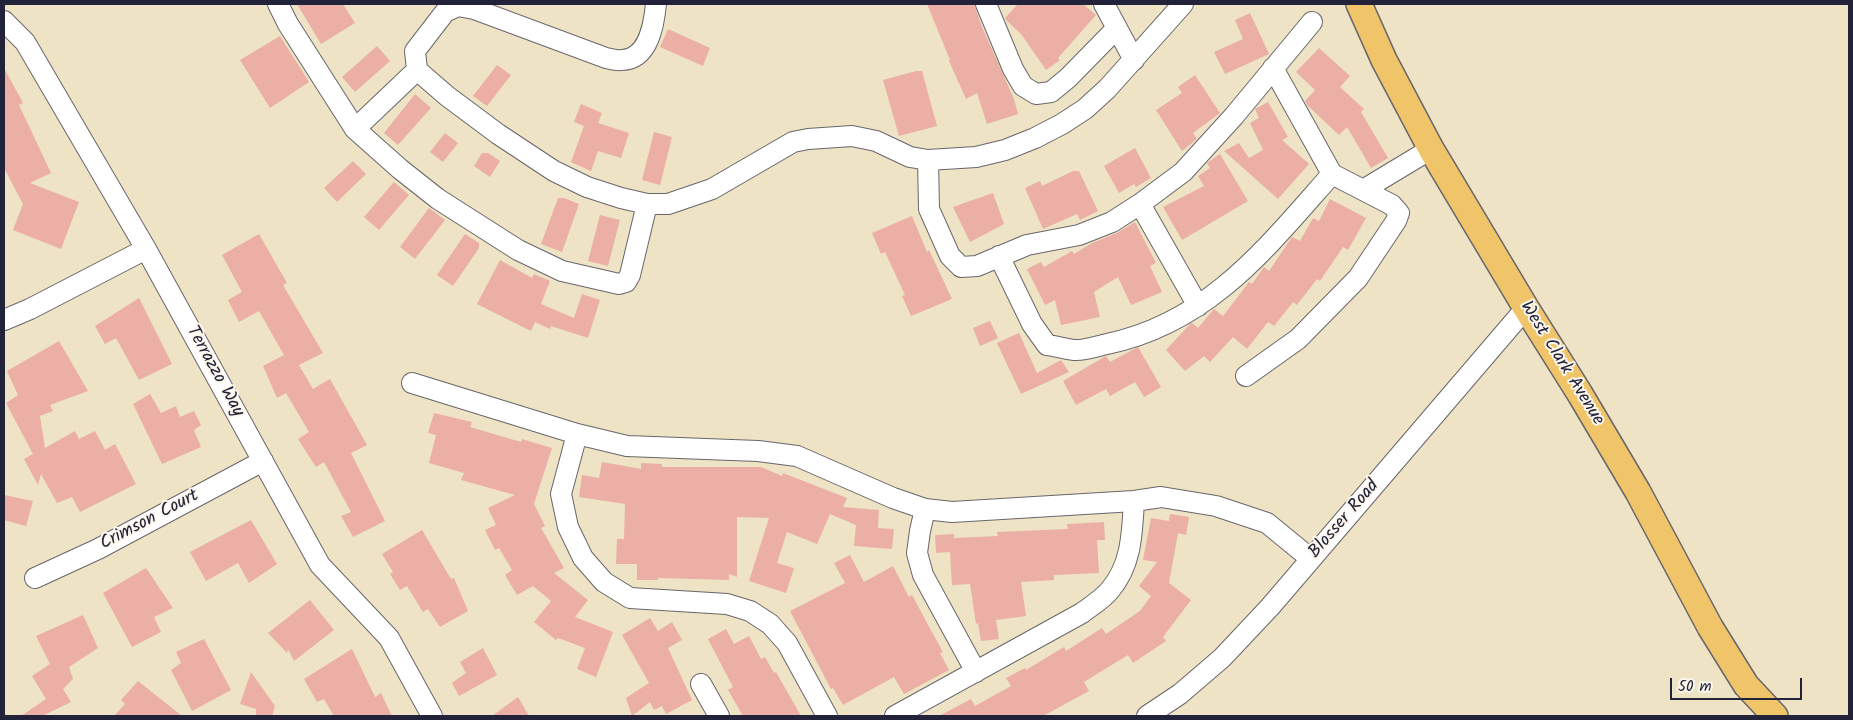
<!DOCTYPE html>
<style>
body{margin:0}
#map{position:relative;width:1853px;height:720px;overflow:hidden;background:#eee3c4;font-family:Kalam,sans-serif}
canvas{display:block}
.frame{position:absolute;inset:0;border:5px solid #22223b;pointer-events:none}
.scale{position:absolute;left:1670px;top:678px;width:132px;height:22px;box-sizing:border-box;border:2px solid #22223b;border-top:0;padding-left:6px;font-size:15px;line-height:18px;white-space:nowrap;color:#22223b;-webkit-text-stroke:4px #fbf7ec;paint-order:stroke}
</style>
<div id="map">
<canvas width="1853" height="720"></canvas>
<div class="frame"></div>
<div class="scale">50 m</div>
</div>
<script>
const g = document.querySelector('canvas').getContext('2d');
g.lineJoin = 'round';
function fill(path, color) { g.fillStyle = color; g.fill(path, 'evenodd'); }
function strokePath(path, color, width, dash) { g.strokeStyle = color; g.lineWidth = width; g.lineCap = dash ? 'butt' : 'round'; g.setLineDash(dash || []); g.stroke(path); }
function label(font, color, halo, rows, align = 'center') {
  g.font = font + ' Kalam,sans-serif'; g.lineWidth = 4; g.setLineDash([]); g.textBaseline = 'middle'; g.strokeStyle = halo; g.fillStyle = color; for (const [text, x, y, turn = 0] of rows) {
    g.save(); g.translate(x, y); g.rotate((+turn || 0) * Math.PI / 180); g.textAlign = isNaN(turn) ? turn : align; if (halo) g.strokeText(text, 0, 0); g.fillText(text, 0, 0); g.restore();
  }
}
fill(new Path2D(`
 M297,4h46l12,19 -34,21z
 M927,4h47l8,23 32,72 4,15 -31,10 -10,-31 -11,6 -17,-38 1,-1z
 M1018,4h65l13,11 -38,43 2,2 -14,10 -25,-36 -15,-14 -1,-2z
 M1250,13l19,41 -44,20 -11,-22 29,-13 -8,-19z
 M668,29l42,19 -7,18 -43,-19z
 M280,36l29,46 -39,26 -30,-48z
 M377,46l13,15 -35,31 -13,-15z
 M1319,48l31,28 -10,11 24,22 -3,3 27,46 -17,10 -24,-41 -8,8 -31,-29 -3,-5 10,-11 -19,-18z
 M497,65l14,10 -24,31 -14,-10z
 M4,68l19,35 -4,2 32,68 -21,10 49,19 -18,47 -48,-19 10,-26 -19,-36z
 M916,71h6l15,55 -38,10 -16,-56z
 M1195,75l25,38 -27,20 4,6 -15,12 -26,-41 26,-17 -4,-6z
 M415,94l16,14 -33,37 -14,-12z
 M1268,102l20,35 -6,3 27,24 -31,35 -54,-48 15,-8 10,15 14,-8 -13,-27 9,-5 -4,-9z
 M581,104l21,9 -4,10 31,10 -8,25 -23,-7 -7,20 -20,-9 13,-36 -10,-4z
 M654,132l18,5 -12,48 -18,-5z
 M445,133l13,10 -15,19 -13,-10z
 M1135,148l16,30 -15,9 -2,-3 -15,9 -15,-27z
 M482,153h6l12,8 -10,16 -16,-11z
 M1220,154l28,47 -66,39 -19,-33 41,-21 -6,-10 12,-8 -3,-5z
 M353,161l13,13 -29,28 -13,-14z
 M1073,171h6l19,40 -18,9 -3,-6 -34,15 -18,-41 15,-7 2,5z
 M394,182l15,13 -30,35 -15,-13z
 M993,193l11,31 -34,18 -17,-35z
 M558,198h6l15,6 -17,48 -21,-8z
 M1330,199l36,19 -18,32 -5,-3 -23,34 -3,-2 -20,26 -4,-3 -19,24 -6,-4 -21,27 -14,-12 -23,25 -6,-6 -19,15 -19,-21 24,-26 2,-1 6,5 16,-19 9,7 26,-34 3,2 12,-17 5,4 23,-34 8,4 13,-23 6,3z
 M429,208l16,12 -30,39 -15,-12z
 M600,215l20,5 -12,46 -20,-5z
 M912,216l15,36 2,-2 23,49 -41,17 -9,-20 3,-1 -20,-43 -4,2 -9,-21z
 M1135,222l21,41 -6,3 12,26 -31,13 -13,-28 -24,15 6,25 -39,8 -6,-25 -10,5 -18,-36 14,-7 3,5 28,-16 2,3 18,-11 25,-10z
 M259,234l28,49 -4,2 40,68 -24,12 14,24 17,-10 37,66 -16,8 34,68 -32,16 -12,-21 10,-4 -27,-50 -8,5 -18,-28 11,-7 -23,-39 -9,5 -14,-32 21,-11 -25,-44 -20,11 -11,-22 14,-8 -20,-37z
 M465,234l14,9v5l-26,38 -16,-11z
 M500,260l32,18 2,-4 16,7 -9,23 33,14 8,-24 18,6 -12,38 -37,-12 -1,3 -15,-7 -4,9 -54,-27z
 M139,298l33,66 -33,16 -23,-42 -11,6 -10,-18z
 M990,321l8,17 -18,8 -7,-18z
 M1019,333l18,40 24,-13 8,12 -48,22 -24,-51z
 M59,341l29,50 -38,14 3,6 -13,5 5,32 30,-17 4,8 16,-8 10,19 10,-6 21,40 -56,28 -8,-15 -15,6 -16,-29 -3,11 -14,-26 9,-5 -27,-51 12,-8 -11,-24z
 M1138,347l23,40 -17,10 -9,-15 -25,14 -4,-7 -30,16 -13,-24 43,-25 4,6z
 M150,394l11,19 15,-7 4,11 14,-6 7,14 -7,5 7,17 -39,17 -29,-60z
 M434,413l38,9 -2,5 51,15 1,-3 30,9 -18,56 11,22 -4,2 23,40 -10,5 34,27 -13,17 38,15 -17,45 -19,-8 8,-21 -27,-10 -2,2 -22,-18 17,-21 -18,-15 -16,9 -12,-20 7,-5 -13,-22 -4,2 -10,-20 11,-5 -8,-17 27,-13 -54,-15 3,-7 -35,-10 7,-28 -8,-2z
 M602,462l39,7v-6l21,1v3h99l21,9 1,-3 64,25 -4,9 36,3 -1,18 16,1 -2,20 -38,-3 2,-21 -26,-11 -13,30 -30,-12 -10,31 17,5 -8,25 -37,-12 20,-63 -32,-1v60l-8,-3v6l-71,-2v2h-21v-16h-21l1,-25h7l1,-35 -46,-7 3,-22 17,3z
 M4,495l29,6 -7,25 -22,-6z
 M1170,514l19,3 -3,18 -8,-2 -9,50 22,17 -28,37 3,4 -33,22 -5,-8 -44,27 5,9 -46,25h-104l32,-17 4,7 36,-20 -5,-8 19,-10 1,2 38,-23 2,4 36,-23 4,6 34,-23 11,-15 -12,-10 18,-24 -14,-2 8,-42 18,3z
 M251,520l26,44 -28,19 -11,-20 -32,18 -16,-29z
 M1104,522l1,18h-8l2,33 -45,2v5l-33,2 5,34 -30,4 3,19 -18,2 -3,-18 -2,1 -6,-40 -18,1 -2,-33 -14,1 -1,-18 19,-1v4l44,-2 -1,-4 71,-3 -1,-5z
 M422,530l29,49 3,-1 14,33 -28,16 -12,-18 -5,3 -16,-26 -7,4 -10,-16 3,-2 -11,-18z
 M850,555l14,27 29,-16 16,31 3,-2 21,39 10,18 -3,1 9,17 -45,24 -10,-17 -51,28 -10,-17 -2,1 -41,-78 55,-28 -11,-20z
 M146,568l27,40 -19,9 7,15 -29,15 -29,-54z
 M310,600l24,30 -40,31 -6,-12 -1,4 -19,-20z
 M83,615l15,33 -29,19 4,12 -10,10 8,13 -29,14h-21l25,-17 -14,-23 18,-12 -14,-28z
 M650,618l8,13 14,-9 10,18 -14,8 24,52 -26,14 -4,-8 -8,4 -4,-8 -18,14 -6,-18 23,-15 -27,-48z
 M726,629l8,15 15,-8 12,23 4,-2 9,16 2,-1 25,44h-58l-15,-26 5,-3 -25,-48z
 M204,639l27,51 -39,21 -21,-41 10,-7 -5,-11z
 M483,648l14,27 -38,21 -7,-13 14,-10 -6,-11z
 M352,649l23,48 6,-4 11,23h-58l-10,-17 -7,3 -13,-23z
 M251,672l24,34 -3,10h-16v-7l-16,-5z
 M138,681l44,35h-68l11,-12 -4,-4z
 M518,697l11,19h-37z`), '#ebafa5');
const minor = new Path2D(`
 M278,4l10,20 67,105 45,40 38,30 80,51 44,21 57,13 7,-2 4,-7 17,-71
 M656,4c-2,20 -7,55 -34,56 -5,1 -11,-1 -16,-2l-132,-49 -16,-3 -13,6 -30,39 2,19 30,26 51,38 56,37 33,16 34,11 26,6h21l44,-15 81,-47 15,-3 44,-3 24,5 34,16 18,3 48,-3 29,-7 30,-12 27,-14 23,-15 22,-20 76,-85
 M986,4l27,65 10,17 13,8 15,-2 17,-14 49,-50
 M1104,4l30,56
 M4,21l21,21 121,207 174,316 69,73 43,78
 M1273,68l59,106 31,16
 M355,129l62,-59
 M928,160l1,49 21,47 11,11 16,-1 50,-21 52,-10 33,-13 28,-18 43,-32 51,-56 78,-94
 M1140,204l58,102
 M999,256l33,68 15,21c9,1 18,4 27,5 10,1 23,-4 33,-6 102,-21 160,-97 225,-170
 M4,320l26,-11 116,-60
 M1246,376l52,-37 60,-61 38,-57 3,-8 -7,-8 -29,-15 68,-41
 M412,383l165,51 50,12 131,5 39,5 96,42 32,11 27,3 182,-11 27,-4 55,9 51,17 44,36
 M577,434l-16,60 7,33 15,31 21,24 26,16 97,6 23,7 20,13 17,19 40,73
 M925,509l-5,22 -3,22 6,22 53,97
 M35,578l63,-29 165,-88
 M701,684l18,32
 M895,716l187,-103c9,-7 21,-14 28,-23 22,-26 22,-57 24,-89
 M1147,716l33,-22 42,-36 48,-51 256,-299`);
const major = new Path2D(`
 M1359,4l25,56 47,89 95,159 54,86 58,98 72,135 36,58 29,31`);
strokePath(minor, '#69666b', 22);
strokePath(major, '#69666b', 28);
strokePath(minor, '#fff', 20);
strokePath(major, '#f0c469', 25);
label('18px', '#22223b', '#fbf7ec', [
 ["West Clark Avenue",1561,364,58],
 ["Terrazzo Way",214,372,61],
 ["Blosser Road",1345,520,-49],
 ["Crimson Court",150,521,-28]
]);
</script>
